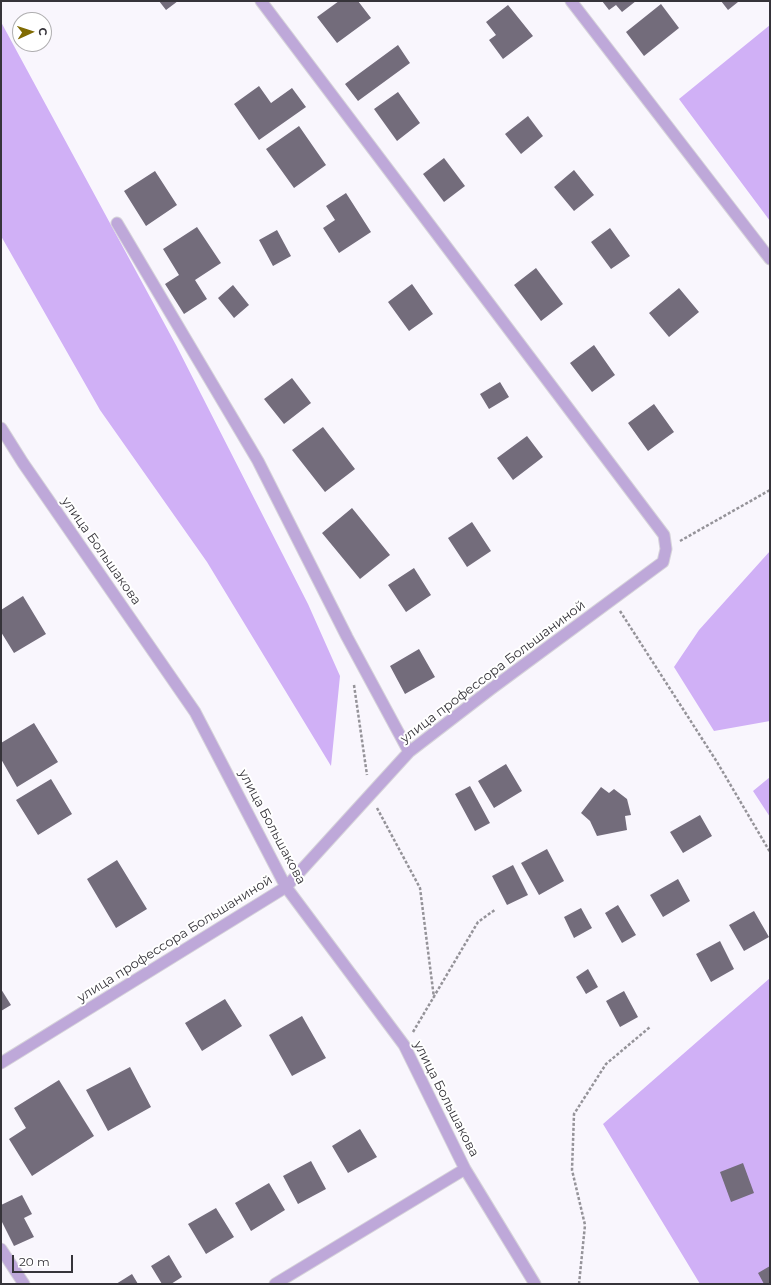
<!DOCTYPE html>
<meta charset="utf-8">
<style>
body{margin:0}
#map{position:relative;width:771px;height:1285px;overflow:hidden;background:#f9f6fd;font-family:Montserrat,sans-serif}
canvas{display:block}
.frame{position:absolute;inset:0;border:2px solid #36343a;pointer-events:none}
.north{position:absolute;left:12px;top:12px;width:40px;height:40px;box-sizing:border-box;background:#fff;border:1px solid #afaeb0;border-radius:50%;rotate:87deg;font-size:11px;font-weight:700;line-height:16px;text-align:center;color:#36343a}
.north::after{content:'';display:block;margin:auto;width:14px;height:18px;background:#806b03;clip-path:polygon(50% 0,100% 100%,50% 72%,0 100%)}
.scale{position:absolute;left:12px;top:1255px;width:61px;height:18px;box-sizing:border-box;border:2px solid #36343a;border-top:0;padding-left:5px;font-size:12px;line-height:14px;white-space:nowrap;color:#36343a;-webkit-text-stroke:3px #fff;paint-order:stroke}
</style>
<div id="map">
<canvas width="771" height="1285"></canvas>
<div class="frame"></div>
<div class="north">С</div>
<div class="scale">20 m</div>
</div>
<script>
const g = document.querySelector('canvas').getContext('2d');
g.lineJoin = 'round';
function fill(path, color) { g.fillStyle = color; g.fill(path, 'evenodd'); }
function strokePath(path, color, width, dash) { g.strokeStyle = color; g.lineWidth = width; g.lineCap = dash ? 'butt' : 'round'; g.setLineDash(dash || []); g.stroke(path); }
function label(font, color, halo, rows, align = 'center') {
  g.font = font + ' Montserrat,sans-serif'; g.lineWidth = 4; g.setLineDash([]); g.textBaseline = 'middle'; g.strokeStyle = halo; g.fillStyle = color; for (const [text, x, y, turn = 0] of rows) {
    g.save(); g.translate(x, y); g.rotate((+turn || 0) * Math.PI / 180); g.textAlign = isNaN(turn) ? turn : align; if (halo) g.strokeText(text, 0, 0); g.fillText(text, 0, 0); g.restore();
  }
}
fill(new Path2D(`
 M1,22l175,323 132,259 32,72 -9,90 -124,-204 -107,-152 -99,-174z
 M770,25v196l-91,-122z
 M770,551v170l-56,10 -40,-64 25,-37z
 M770,777v40l-17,-26z
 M770,978v306h-70l-97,-160z`), '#d0b0f6');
fill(new Path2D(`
 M159,1h19l-12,9z
 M339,1h19l13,17 -34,25 -20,-26z
 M602,1h34l-14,11 -6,-7 -7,5z
 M721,1h16l1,1 -10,8z
 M661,4l18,24 -35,28 -18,-24z
 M508,5l25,31 -30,23 -14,-19 7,-5 -10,-13z
 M398,45l12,18 -52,38 -13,-17z
 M259,86l12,17 21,-15 14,19 -47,33 -25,-36z
 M398,92l22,31 -23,18 -23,-32z
 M528,116l15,20 -22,18 -16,-20z
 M299,126l27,39 -32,23 -28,-39z
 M444,158l21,28 -21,16 -21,-28z
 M574,170l20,25 -20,16 -20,-24z
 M155,171l22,34 -31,21 -22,-35z
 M346,193l25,39 -32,21 -16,-25 12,-8 -9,-14z
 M197,227l24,36 -26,17 12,19 -23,15 -19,-30 14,-9 -16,-26z
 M610,228l20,28 -19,13 -20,-27z
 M277,230l14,26 -18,10 -14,-26z
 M536,268l27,36 -22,17 -27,-36z
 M412,284l21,30 -24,17 -21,-29z
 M233,285l16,20 -15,13 -16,-20z
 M679,288l20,24 -30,25 -20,-24z
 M594,345l21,30 -23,17 -22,-29z
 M292,378l19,25 -27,21 -20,-25z
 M500,382l9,15 -20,12 -9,-15z
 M654,404l20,28 -26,19 -20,-28z
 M323,427l32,42 -30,23 -33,-42z
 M527,436l16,21 -30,23 -16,-22z
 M352,508l38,47 -30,24 -38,-46z
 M472,522l19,29 -24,16 -19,-29z
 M414,568l17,27 -25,17 -18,-27z
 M23,596l23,38 -32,19 -13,-21v-22z
 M419,649l16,28 -30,17 -15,-28z
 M34,723l24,39 -41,25 -16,-28v-16z
 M506,764l16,27 -28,17 -16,-27z
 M51,779l21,35 -34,21 -22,-35z
 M470,786l20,37 -15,8 -20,-37z
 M601,787l8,6 5,-4 13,10 4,16 -6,1 2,14 -30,6 -7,-15 -9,-8z
 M700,815l12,21 -29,17 -13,-21z
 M547,849l17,32 -25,14 -18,-32z
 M117,860l30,49 -31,19 -29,-49z
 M513,865l15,30 -21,10 -15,-29z
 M678,879l12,22 -27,16 -13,-22z
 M618,905l18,30 -14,8 -17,-30z
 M581,908l11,20 -18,10 -10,-21z
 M754,911l15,26 -25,14 -15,-26z
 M720,941l14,28 -23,13 -15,-28z
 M588,969l10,18 -12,7 -10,-17z
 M1,989l10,16 -10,6z
 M624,991l14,26 -18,10 -14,-26z
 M225,999l17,27 -40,25 -17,-28z
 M302,1016l24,42 -34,18 -23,-41z
 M130,1067l21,40 -43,24 -22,-41z
 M59,1080l35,56 -62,40 -23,-37 17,-11 -12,-20z
 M360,1129l17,28 -29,16 -16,-27z
 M311,1161l15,28 -28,15 -15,-28z
 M743,1163l11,30 -23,9 -11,-30z
 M269,1183l16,27 -34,21 -16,-28z
 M22,1195l10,19 -8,4 10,19 -20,9 -13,-26v-15z
 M216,1208l18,29 -28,17 -18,-30z
 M169,1255l13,22 -11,7h-9l-11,-18z
 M770,1266v18h-6l-6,-11z
 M132,1274l6,10h-22z`), '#736c7b');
const minor = new Path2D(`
 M571,1l199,258
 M117,223l141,238 89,176 62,115
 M1,428l22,35 172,249 91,175 118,158 61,124 70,115
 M1,1063l285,-176 123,-135 82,-63 172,-127 3,-13 -2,-14 -403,-534
 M1,1249l23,35
 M275,1284l190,-115`);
strokePath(minor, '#d6d3da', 13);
strokePath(new Path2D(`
 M680,541l90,-51
 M620,611l97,151 53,90
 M354,685l13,90
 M377,808l43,80 14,110
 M413,1032l65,-110 18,-13
 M579,1284l6,-59 -13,-55 2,-56 32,-50 44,-37`), '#959399', 2.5, [3, 2]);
strokePath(minor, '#bea8d9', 11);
label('13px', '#36343a', '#fff', [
 ["улица Большакова",101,551,55],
 ["улица профессора Большаниной",493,672,-37],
 ["улица Большакова",272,827,62],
 ["улица профессора Большаниной",175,939,-32],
 ["улица Большакова",446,1099,63]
]);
</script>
